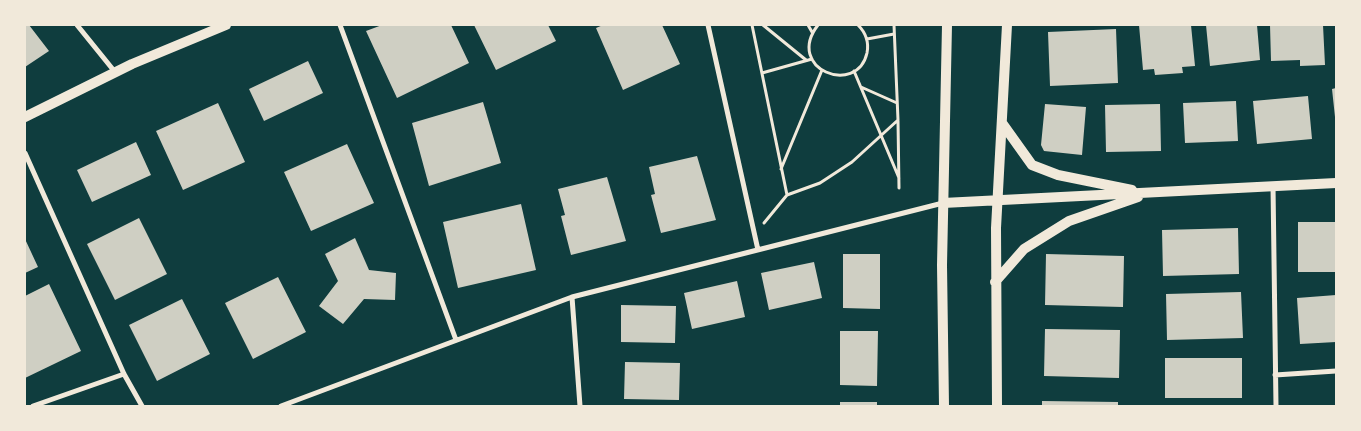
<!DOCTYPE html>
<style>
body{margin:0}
#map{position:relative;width:1361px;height:431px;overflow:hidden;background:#0f3d3e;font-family:"Work Sans",sans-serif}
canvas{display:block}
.frame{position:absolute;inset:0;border:26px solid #f1e9da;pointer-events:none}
</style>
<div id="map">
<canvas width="1361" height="431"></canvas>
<div class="frame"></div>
</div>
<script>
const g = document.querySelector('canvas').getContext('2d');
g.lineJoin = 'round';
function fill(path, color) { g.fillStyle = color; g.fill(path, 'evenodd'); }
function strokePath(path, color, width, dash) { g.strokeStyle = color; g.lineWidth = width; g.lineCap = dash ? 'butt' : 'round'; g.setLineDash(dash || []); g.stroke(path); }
fill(new Path2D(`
 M25,25h4l20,26 -24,16z
 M382,25h69l18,38 -72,35 -31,-67z
 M474,25h74l8,16 -60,29z
 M603,25h59l18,39 -57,26 -27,-62z
 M1139,25h52l4,41 -13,1 1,6 -28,2 -1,-6 -11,1z
 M1206,25h51l3,35 -50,6z
 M1270,25h53l2,40 -25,1v-6l-29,1z
 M1116,29l2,54 -68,3 -2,-54z
 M308,61l15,32 -59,28 -15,-32z
 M1336,88v28l-1,1 -3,-28z
 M1308,96l4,43 -55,5 -4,-43z
 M1236,101l2,40 -53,2 -2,-40z
 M483,102l18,61 -72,23 -17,-63z
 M218,103l27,59 -62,28 -27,-59z
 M1045,104l41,3 -4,48 -38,-4 -3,-6z
 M1160,104l1,47 -55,1 -1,-47z
 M136,142l15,33 -59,27 -15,-32z
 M347,144l27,59 -63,28 -27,-59z
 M697,156l19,64 -55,13 -10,-38 4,-1 -6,-27z
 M607,177l19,64 -55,14 -10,-39 4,-1 -7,-26z
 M521,204l15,66 -78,18 -15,-66z
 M139,218l28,56 -52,26 -28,-56z
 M1298,222h38v50h-38z
 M1238,228l1,46 -76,2 -1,-46z
 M355,238l14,32 27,3 -1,27 -31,-1 -21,25 -24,-18 19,-25 -13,-27z
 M25,239l13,28 -13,6z
 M843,254h37v55l-37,-1z
 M1046,254l78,2 -1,51 -78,-2z
 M814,262l8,36 -53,12 -8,-37z
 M278,277l28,55 -53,27 -28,-56z
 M737,281l8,36 -53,12 -8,-36z
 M49,284l32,67 -56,27v-82z
 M1241,292l2,46 -76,2 -1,-46z
 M1336,295v47l-36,2 -3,-46z
 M182,299l28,55 -53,27 -28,-56z
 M621,305l55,1 -1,37 -54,-1z
 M1045,329l75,1 -1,48 -75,-2z
 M840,331h38l-1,55 -37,-1z
 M1165,358h77v40h-77z
 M625,362l55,1 -1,37 -55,-1z
 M1042,401l76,1v4h-76z
 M840,402h37v4h-37z`), '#cfcfc3');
strokePath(new Path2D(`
 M752,25l35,170
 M763,25l43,35
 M808,25l4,7
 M818,25c-34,44 39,72 49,28 2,-10 -1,-20 -9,-28
 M867,39l27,-5
 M854,71l45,107
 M762,73l50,-14
 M861,87l36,16
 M898,121l1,67
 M781,169l41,-99
 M764,223l23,-28 33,-12 32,-21 46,-42 -4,-95`), '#f1e9da', 3);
strokePath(new Path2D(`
 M77,25l38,47
 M340,25l116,315
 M708,25l50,225
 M25,153l99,221 18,32
 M1273,186l3,220
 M572,297l8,109
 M1275,375l61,-4
 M33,406l91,-32
 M281,406l291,-109 371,-94`), '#f1e9da', 5);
strokePath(new Path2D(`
 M25,117l107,-53 94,-39
 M1002,123l30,42 26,10 74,15
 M943,203l393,-20
 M995,282l29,-33 45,-28 69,-24
 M944,406l-2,-141 5,-240
 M997,406l-1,-178 11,-203`), '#f1e9da', 10);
</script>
